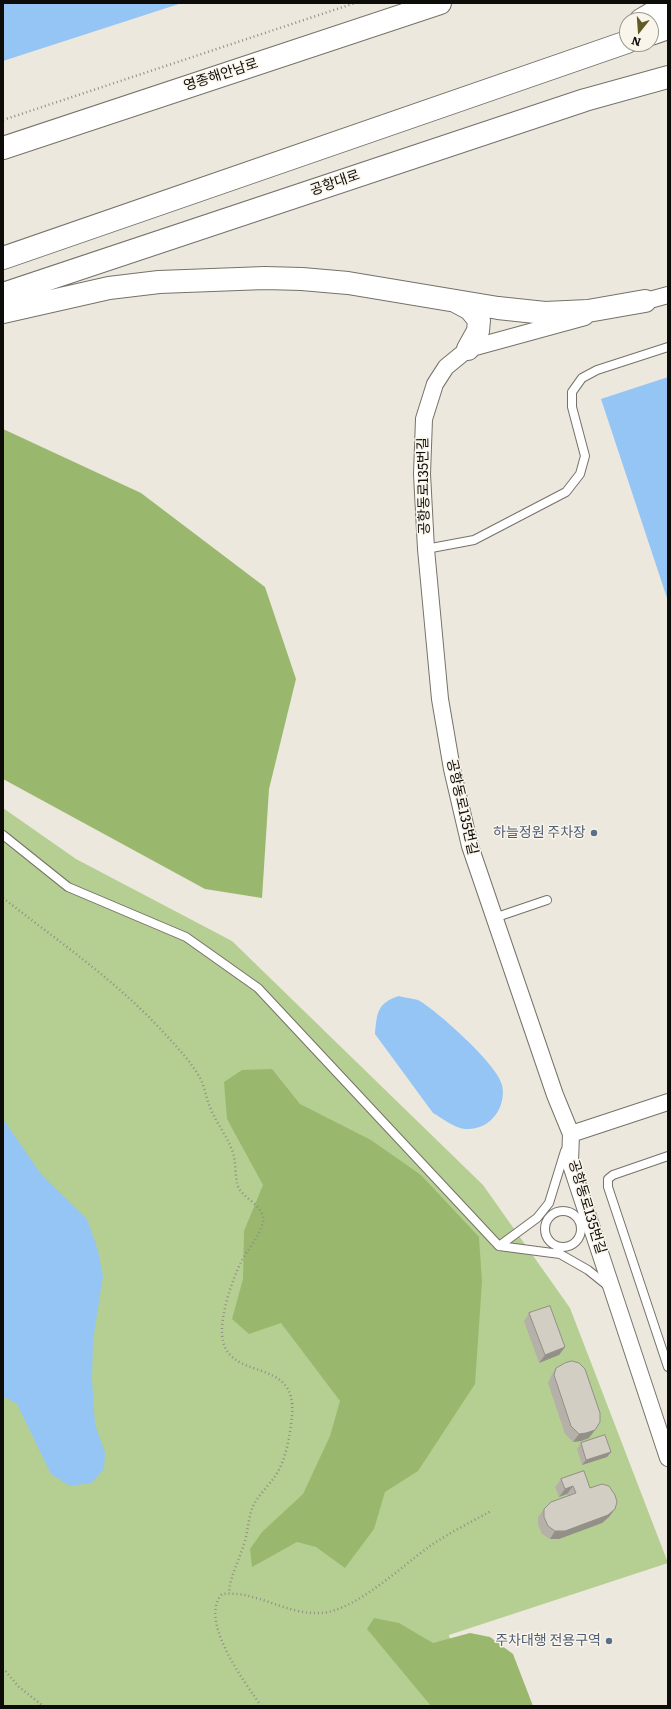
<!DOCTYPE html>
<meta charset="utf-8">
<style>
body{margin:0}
#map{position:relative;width:671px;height:1709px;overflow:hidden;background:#ece8dd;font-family:Literata,serif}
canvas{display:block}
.frame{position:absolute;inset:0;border:4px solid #0e0c09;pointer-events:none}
.north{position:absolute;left:619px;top:12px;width:40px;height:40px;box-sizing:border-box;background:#faf5eb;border:1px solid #9c9891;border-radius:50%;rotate:197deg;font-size:11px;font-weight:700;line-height:16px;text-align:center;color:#0e0c09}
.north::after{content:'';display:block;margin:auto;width:14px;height:18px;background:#605a26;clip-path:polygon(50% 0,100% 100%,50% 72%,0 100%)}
</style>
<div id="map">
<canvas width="671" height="1709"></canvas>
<div class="frame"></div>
<div class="north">N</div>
</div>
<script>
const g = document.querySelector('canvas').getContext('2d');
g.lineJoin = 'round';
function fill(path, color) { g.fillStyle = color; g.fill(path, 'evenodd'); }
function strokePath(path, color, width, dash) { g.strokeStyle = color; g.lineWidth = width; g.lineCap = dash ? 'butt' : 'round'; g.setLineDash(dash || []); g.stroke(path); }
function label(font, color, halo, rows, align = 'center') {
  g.font = font + ' Literata,"Noto Sans KR",serif'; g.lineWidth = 3; g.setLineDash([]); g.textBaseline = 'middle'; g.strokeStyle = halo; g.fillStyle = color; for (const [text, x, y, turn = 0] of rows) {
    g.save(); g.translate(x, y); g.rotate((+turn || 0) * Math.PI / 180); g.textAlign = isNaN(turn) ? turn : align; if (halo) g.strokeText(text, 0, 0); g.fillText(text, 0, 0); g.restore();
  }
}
fill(new Path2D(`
 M3,808l73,51 156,82 251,244 87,123 98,255 -219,72 17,71h-463z`), '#b5cf92');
fill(new Path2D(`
 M3,429l138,64 124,94 31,92 -27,110 -7,109 -57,-9 -202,-110z
 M272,1069l28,35 71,36 50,35 58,62 3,45 -7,102 -57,87 -33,21 -11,37 -29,39 -29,-21 -19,-5 -45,25 -2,-18 12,-17 41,-38 27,-58 10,-35 -59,-78 -32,11 -17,-15 11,-40 1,-48 19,-46 -36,-66 -3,-37 18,-12z
 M374,1618l25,5 34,20 37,-10 20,4 23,17 20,52h-102l-64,-77z`), '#9ab86d');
fill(new Path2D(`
 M3,3h179l-179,58z
 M668,377v224l-67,-202z
 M399,996c6,2 15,2 21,5 18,11 78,64 82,84 5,22 -12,46 -37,44 -11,-1 -23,-11 -32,-16l-58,-79c2,-21 2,-31 24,-38z
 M3,1119l38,55 46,45 11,31 5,26 -10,64 -1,40 3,44 10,29 -1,16 -13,14 -21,3 -19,-12 -34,-70 -14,-8z`), '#94c5f5');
const lane = new Path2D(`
 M426,549l48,-9 92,-48 14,-18 5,-18 -13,-49v-15l10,-14 15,-8 71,-23
 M3,835l65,52 118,50 72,51 241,258 61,8 28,16 20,16
 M494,918l53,-18
 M668,1156l-55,19 -5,4v8l60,180
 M545 1229a18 18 0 1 1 36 0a18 18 0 1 1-36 0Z
 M499,1246l38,-28 12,-15 16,-52`);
const street = new Path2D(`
 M635,304l33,-9
 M585,317l-117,32 -22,18 -11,17 -11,35 -2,55 4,75 14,150 12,70 18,77 85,249 16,39 -1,28 98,296
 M571,1134l97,-32`);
const secondary = new Path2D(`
 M3,148l437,-145`);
const highway = new Path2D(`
 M641,20l27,-16
 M651,34l17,-6
 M3,258l624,-216
 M3,294l582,-194 83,-23
 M457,302l13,7 9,11 -1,11 -10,18
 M3,312l106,-24 50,-6 106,-4 37,1 46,4 150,25 47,5 43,-2 57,-10`);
strokePath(lane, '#767269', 10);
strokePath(street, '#767269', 18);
strokePath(secondary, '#767269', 24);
strokePath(highway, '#767269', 24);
strokePath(new Path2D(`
 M3,120l352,-117
 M3,898c55,43 115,84 162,136 13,14 26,28 35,44 5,9 6,20 10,29 6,16 18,30 23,46 3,10 2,21 4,30 3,15 23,19 26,34 2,13 -16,33 -22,45 -9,18 -20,52 -19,71 2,52 76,20 70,83 -2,20 -6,45 -18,62 -7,9 -16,18 -21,28 -5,12 -5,26 -9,38 -5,17 -14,32 -15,49
 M3,1668l15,18 25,20
 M261,1706c-16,-24 -63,-85 -39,-112 34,-4 64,21 98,19 34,-1 82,-47 110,-67 19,-13 41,-24 61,-35`), '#918d86', 2.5, [1, 3]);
strokePath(lane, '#fff', 8);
strokePath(street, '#fff', 16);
strokePath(secondary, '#fff', 22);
strokePath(highway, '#fff', 22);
fill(new Path2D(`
 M529,1313l36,34 -6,8 -20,8 -15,-42z
 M556,1368l33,70 -8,3 -8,1 -8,-8 -17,-51 3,-7z
 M581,1443l30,9 -4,5 -25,8 -5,-16z
 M561,1479l29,9 25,21 -6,8 -7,6 -43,16h-9l-8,-5 -4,-9v-8l6,-8 24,-13 -1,-2 -8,3 -4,-10z`), '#b5b1a8');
fill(new Path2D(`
 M565,1347l-6,8 -20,8 6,-8z
 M595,1430l-6,8 -8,3 -8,1 6,-8z
 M611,1452l-4,5 -25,8 4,-5z
 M573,1486l-6,8 -8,3 6,-8z
 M615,1509l-6,8 -7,6 -43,16h-9l5,-8z`), '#939088');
const building = new Path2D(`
 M550,1306l15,41 -20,8 -16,-42z
 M572,1361l7,2 6,6 15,44v9l-5,8 -9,3 -7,1 -8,-8 -17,-51 2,-7 9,-5z
 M605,1435l6,17 -25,8 -5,-17z
 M584,1471l6,17 12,-4 7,2 6,9 2,7 -2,7 -7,6 -43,16h-10l-7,-5 -4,-9v-8l7,-7 25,-9 -3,-7 -8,3 -4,-10z`);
fill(building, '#d2cec3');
strokePath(building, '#939088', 1);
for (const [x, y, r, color] of [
 [594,833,4,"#5c6f8a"],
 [609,1641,4,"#5c6f8a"]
]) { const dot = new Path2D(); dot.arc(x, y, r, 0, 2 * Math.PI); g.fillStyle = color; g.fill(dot); strokePath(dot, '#faf5eb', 1.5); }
label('14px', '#0e0c09', '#faf5eb', [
 ["영종해안남로",221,75,-18],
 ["공항대로",335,183,-19],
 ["공항동로135번길",424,486,-91],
 ["공항동로135번길",462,807,77],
 ["공항동로135번길",587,1207,73]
]);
label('14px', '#4e5e75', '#faf5eb', [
 ["하늘정원 주차장",586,833],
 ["주차대행 전용구역",601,1641]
], 'right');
</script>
